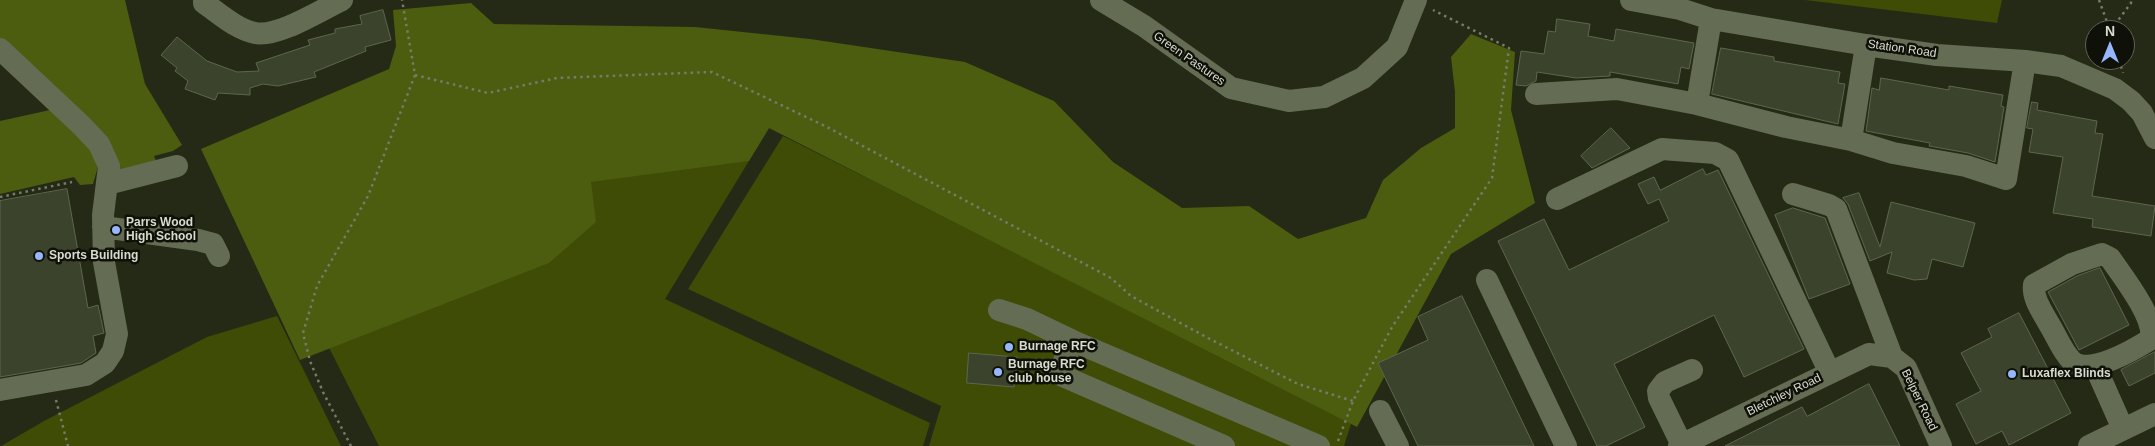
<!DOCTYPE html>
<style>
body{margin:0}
#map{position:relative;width:2155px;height:446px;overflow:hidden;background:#242a15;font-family:Arial,sans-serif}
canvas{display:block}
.north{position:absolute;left:2085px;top:20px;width:50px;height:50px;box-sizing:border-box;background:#0f1108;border:1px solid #5f6258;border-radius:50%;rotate:0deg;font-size:14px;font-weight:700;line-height:20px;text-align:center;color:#d8dccf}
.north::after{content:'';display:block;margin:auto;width:18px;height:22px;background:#96b6fd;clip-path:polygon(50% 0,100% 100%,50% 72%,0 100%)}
</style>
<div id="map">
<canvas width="2155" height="446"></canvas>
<div class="north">N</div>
</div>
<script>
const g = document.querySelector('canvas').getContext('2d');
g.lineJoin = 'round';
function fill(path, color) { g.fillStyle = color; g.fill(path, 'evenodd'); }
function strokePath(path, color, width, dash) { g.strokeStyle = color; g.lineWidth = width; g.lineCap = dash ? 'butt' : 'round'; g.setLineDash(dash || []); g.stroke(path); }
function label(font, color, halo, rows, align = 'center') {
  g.font = font + ' Arial,sans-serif'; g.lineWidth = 5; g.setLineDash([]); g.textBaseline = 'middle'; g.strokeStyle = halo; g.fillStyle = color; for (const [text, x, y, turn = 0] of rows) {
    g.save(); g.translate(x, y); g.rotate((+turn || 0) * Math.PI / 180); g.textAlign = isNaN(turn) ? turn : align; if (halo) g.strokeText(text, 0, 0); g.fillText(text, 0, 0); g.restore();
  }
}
fill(new Path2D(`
 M1805,0h197l-5,23z
 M530,108l239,20 -104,171 265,124 -7,23h-544l-57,-112z
 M783,136l569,285 -8,25h-415l12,-40 -253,-117z
 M277,316l64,130h-340l43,-25 163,-84z`), '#3e4c06');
fill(new Path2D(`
 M0,0h125l20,84 37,61 -9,6 -19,5 4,10 -48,12 1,-17 -111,-120z
 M471,3l23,21 201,3 115,12 155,23 89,39 59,61 69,46 67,-2 49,33 68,-21 17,-38 38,-32 34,-20v-36l-4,-35 20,-23 44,18 -4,58 24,93 -84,51 -94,173 -588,-299 -20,33 -158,21 5,40 -47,41 -249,97 -99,-211 188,-80 7,-23 -3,-36z
 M50,110l42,34 7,19 -6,21 -13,1 -6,-8 -74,17v-73z`), '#4c5d0f');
const building = new Path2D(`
 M383,10l8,30 -26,7 1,4 -52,21 2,5 -38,9 -15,-2 -13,4v7l-32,-2 -3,7 -30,-11 3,-8 -13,-10 2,-3 -16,-13 16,-18 30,24 30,11 22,-1 -3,-8 54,-18 -2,-5 27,-7v-4l27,-5 -2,-8z
 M1557,19l33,5 -2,12 26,5 2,-12 78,14 -5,26 -8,-2 -3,17 -68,-12v4l-34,2 -39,-6 -1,9 -10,5 -10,-1 5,-34 23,3 4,-23 7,1z
 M1721,48l53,9v4l66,11 -2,11 7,1 -7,40 -126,-30z
 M1881,78l68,12v-4l54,9 -2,11 3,1 -9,55 -27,-9 -39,-7 1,-3 -64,-12 6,-43 7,2z
 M2032,102l6,1 -1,7 60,11 -2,12 8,1 -11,62 63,10 -4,30 -59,-9 1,-8 -40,-6 10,-56 -34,-5 4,-23 -6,-1z
 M1611,128l19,20 -38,20 -11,-12z
 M1703,169l3,6 12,-5 86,179 -60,28 -30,-62 -100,49 31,63 -39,19h-9l-99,-205 46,-22 25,51 100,-49 -10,-22 -11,5 -10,-20 16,-7 6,13z
 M67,189l21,119 10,-3 6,28 -11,3 3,17 -15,10 -81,14v-176z
 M1859,193l21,54 11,-45 84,21 -12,44 -31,-8 -5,20 -13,1 -27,-7 5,-21 -22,9 -22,-57 -5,-6z
 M1793,208l32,10 25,66 -41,15 -34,-84z
 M2100,268l29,57 -50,25 -31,-58 29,-16z
 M1462,296l72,150h-116l-40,-83 50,-23 -10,-23z
 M2019,313l52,100 -62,32 -7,-14 -26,13 -20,-40 25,-13 -20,-38 31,-16 -4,-8z
 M2155,352v21l-26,13 -8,-16z
 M969,353l48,4 -3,30 -47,-4z
 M1869,384l31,62h-175l77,-39 5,9z`);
fill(building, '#3c432d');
strokePath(building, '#5e664e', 1);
strokePath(new Path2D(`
 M2099,0l11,30
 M2111,30l20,-27v-3
 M2119,60l4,13
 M415,75l73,18 69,-15 155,-6 115,55 284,151 20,18 77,42 90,46 55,17
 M0,197l72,-15
 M56,400l12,46
 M1338,441l15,-40 39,-74 100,-149 17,-130 -76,-38
 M351,446l-28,-54 -13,-31 -7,-28 14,-47 51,-90 47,-121 -13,-75`), '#767b6a', 2.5, [2.5, 4]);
strokePath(new Path2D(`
 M204,0v3c16,11 32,26 51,30 22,5 66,-23 87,-33
 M1101,0l43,26 87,62 58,13 35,-4 39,-19 34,-31 19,-47
 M1631,0l49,9 31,10 155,26 71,10 88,6 36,5 54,23 16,12 11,12 13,25
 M1711,19l-14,85 89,23 65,13 42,13 73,13 40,13 19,-118
 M0,49l81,76 18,19 10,22 -6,49 1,47 13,72 -4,17 -8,12 -19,12 -86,15
 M1536,94l81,-5 80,15
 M1851,140l15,-95
 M107,184l70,-18
 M1793,194l36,11 7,4 56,148
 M1557,199l105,-50 53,4 13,7 102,213
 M103,227l95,13 15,4 6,12
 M2102,254l8,4c13,19 45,59 41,81 -16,10 -64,39 -80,21 -9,-9 -15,-25 -22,-36 -6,-11 -17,-26 -15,-39l38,-21z
 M1487,280l79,166
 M999,310l28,9 46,22
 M1892,357l14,11 35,78
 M2095,366l28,63
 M1380,411l18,35
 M1682,445l-23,-47 -1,-7 7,-9 27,-12
 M1224,446l-166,-72 15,-33 246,105
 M1679,446l190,-92 23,3
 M2089,446l66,-32`), '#646c54', 22);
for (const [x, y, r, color] of [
 [116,230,5,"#96b6fd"],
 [39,256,5,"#96b6fd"],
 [1009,347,5,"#96b6fd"],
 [998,372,5,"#96b6fd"],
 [2012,374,5,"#96b6fd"]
]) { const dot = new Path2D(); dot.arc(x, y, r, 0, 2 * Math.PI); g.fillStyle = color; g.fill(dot); strokePath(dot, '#0f1108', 2); }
label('12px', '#d8dccf', '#0f1108', [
 ["Station Road",1902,49,8],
 ["Green Pastures",1189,59,35],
 ["Bletchley Road",1784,395,-26],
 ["Belper Road",1919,400,64]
]);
label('bold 12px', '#d8dccf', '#0f1108', [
 ["Parrs Wood",126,223],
 ["High School",126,237],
 ["Sports Building",49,256],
 ["Burnage RFC",1019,347],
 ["Burnage RFC",1008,365],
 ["club house",1008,379],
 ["Luxaflex Blinds",2022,374]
], 'left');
</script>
